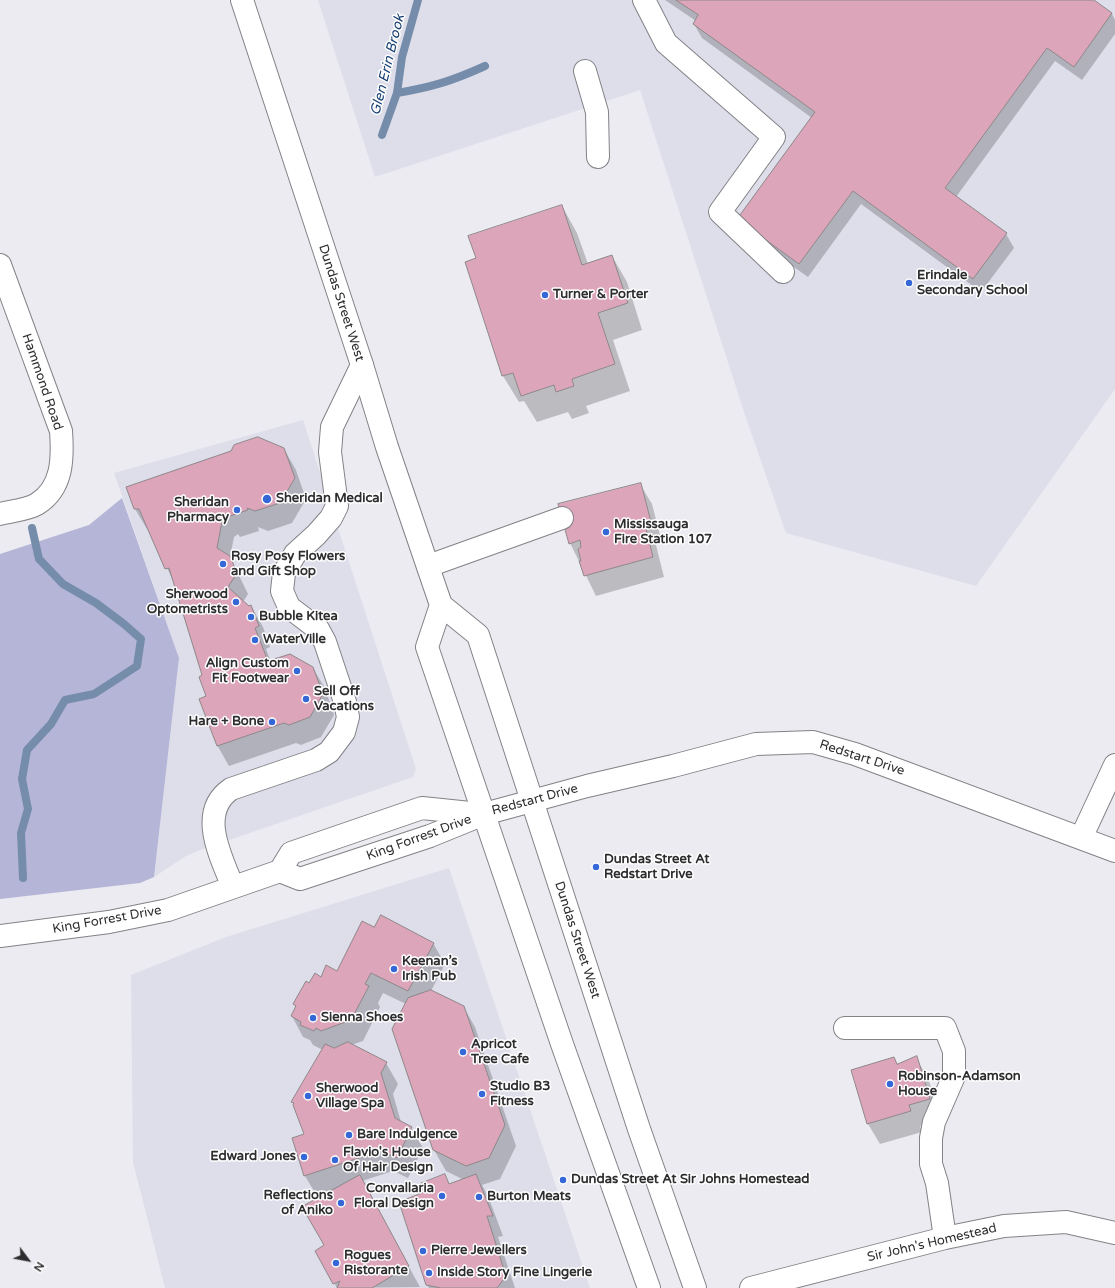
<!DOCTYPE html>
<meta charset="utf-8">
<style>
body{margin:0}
#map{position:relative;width:1115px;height:1288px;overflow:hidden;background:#ebebf1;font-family:"Varela Round",sans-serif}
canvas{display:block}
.north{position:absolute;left:8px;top:1240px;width:40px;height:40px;-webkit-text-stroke:3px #fff;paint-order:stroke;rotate:122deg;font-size:11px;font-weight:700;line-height:16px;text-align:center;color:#2d2d2f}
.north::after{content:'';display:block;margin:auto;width:14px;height:18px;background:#2d2d2f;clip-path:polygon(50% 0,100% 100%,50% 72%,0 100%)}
</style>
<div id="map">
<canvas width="1115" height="1288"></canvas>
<div class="north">N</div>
</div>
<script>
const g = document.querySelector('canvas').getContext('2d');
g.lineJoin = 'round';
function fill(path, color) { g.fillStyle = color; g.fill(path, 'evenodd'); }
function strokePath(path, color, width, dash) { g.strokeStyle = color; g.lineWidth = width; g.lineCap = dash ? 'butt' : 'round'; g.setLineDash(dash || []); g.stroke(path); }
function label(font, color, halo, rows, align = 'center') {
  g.font = font + ' "Varela Round",sans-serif'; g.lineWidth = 3; g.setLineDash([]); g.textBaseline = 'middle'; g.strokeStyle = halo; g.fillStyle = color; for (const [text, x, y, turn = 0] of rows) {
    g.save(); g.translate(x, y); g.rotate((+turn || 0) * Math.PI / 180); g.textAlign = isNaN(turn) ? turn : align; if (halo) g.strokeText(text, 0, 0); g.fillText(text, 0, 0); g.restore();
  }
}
fill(new Path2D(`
 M318,0h797v389l-139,197 -190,-53 -40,-115 -106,-328 -265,87z
 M303,420l113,349 -3,8 -213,73 -14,6 -32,21 25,-219 -65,-185z
 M449,868l141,420h-425l-32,-126 -2,-187 95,-38z`), '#dddeea');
fill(new Path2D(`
 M122,498l57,160 -25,219 -14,6 -140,16v-345l89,-29z`), '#b5b5d8');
fill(new Path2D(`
 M665,0h427l20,14 3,6v14l-33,46 -27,-19 -99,136 50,37 8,14 -33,44 -120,-88 -53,73 -62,-44 66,-115 -110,-80 -8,-14 2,-3z
 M562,206l15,27 11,31 24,-8 15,26 15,48 -29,10 17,51 -44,15 3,7 -17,6 -4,-7 -31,10 -13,-21 -5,1 -16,-26 -37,-113 11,-4z
 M284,449l12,21 10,29 -14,24 -24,8 -10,-4 1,4 -19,6 -2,-3 -4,3 -4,20 18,37 -5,8 6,5 2,-1 12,21 7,20 -4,2 5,13 41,5 13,21 9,27 -13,22 -20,8 -5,-2 -67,23 -12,-21 -13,-69 -30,-93 -25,-54h-2l-12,-20z
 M640,484l12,20 10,39 -6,2 8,32 -68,19 -26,-53z
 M374,928l59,15 12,21 -14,27 32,15 12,21 41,119 -16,33 -18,6 6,11 15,40 -5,1 17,51h-86l-2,-3 -2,-92 19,-17 6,9 14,-5 -18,-9 -12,-21 -28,-146 -23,-11 -5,10 2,4 -17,34 -12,4 35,18 12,21 -5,10 8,28 10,6 12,20 -15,30 -15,-7 -31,10 58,106 -83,1 -20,-37 8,-5 2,-52 -10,2 -12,-20 -12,-38 12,-4 -12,-32 30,-52 -10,-5 -3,-5 -7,-3 -11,-21 4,-8 -2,-4 16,-20 28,-12z
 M894,1058l4,7 18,-7 12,20 13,41 -21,7 2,6 -42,12 -12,-20 -16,-53z`), '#0003');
strokePath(new Path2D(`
 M397,93c35,-6 55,-12 88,-27
 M382,135l15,-42 5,-36 16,-57
 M23,878l-2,-45 7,-24 -6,-30 5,-29 24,-26 14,-24 29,-6 43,-28 4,-27 -17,-15 -28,-21 -33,-19 -24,-25 -7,-31`), '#758caa', 8);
const building = new Path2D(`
 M676,0h418l18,13 -38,54 -27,-19 -102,140 62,45 -34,46 -120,-88 -54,73 -62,-45 78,-107 -122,-88 5,-9z
 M562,205l20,60 30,-10 16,48 -30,10 17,51 -43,15 2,7 -18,6 -2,-7 -33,11 -8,-23 -11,3 -37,-114 11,-4 -8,-22z
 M258,437l26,11 11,30 -15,25 -25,8 -8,-3 1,2 -21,7 -1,-3 -3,2 -6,32 13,8 7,17 -9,14 21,19 2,-1 8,21 -4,2 13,33 22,-7 23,13 10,27 -13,23 -21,8 -5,-2 -67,23 -18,-47 7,-3 -7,-19 3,-2 -33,-107 -4,1 -26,-60h-5l-8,-22 105,-36 3,-6z
 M641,483l10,39 -6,2 8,33 -69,19 -5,-15h2l-3,-12 3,-2 -1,-7 -11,4 -11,-40z
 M381,915l53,28 -26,48 -37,-18 -6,11 4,2 -18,34 -30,11 -5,-3 -2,3 -14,-6 1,-3 -10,-6 5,-10 -3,-2 13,-23 3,2 6,-10 6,4 5,-12 11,6 25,-50 12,6z
 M431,990l33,16 41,119 -16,33 -23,8 -33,-16 -41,-121 16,-31z
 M348,1042l39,20 -6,11 14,45 17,9 -15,31 -17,-7 -76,25 -12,-38 12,-4 -11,-29 1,-2 -3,-1 34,-58 9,4z
 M917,1056l13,43 -21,6 2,6 -44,13 -16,-54 43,-13 3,7z
 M445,1174l4,10 27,-10 17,42h-6l19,60 -9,12h-56l-15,-3 -27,-83 25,-10 -4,-8z
 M360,1175l49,91 -37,22h-35l3,-7 -7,3 -18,-33 9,-6 -22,-38z`);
fill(building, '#dda5b9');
strokePath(building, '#8e888a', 1);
const minor = new Path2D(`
 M644,0l22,43 108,94 -54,75 63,60
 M585,71l12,41 1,45
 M0,265l61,166c2,27 2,57 -24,73 -10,6 -26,7 -37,10
 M428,566l134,-48
 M1081,838l34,-73
 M280,871l11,-18 131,-45 58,6
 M233,887c-12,-30 -36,-75 -2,-98l85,-29 13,-8 15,-20 4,-15 -3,-15 -20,-60 -7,-13 -29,-22 -7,-16 2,-18 11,-19 21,-19 15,-17 6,-12 -7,-54 2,-25 30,-62
 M0,936l109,-14 59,-12 112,-39 20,8 130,-43 54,-22 103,-28 86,-20 83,-22 57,-2 42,12 260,97
 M845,1028h100l9,23v25l-20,46 -3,16v26l6,19 8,55
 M751,1288l194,-50 59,-12 62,-4 49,11`);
const major = new Path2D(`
 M242,0l120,365 25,82 54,158 37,30 161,494 56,159
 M441,605l-14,42 135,397 87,244`);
strokePath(minor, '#828287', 24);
strokePath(major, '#828287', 24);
strokePath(minor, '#fff', 22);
strokePath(major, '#fff', 22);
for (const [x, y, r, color] of [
 [909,283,4,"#3567d6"],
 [545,295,4,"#3567d6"],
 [267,499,5,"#3567d6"],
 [237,510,4,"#3567d6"],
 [606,532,4,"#3567d6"],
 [223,564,4,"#3567d6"],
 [236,602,4,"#3567d6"],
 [251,617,4,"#3567d6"],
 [255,640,4,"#3567d6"],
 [297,671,4,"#3567d6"],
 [306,699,4,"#3567d6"],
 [272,722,4,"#3567d6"],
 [596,867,4,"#3567d6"],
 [394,969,4,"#3567d6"],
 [313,1018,4,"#3567d6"],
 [463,1052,4,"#3567d6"],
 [890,1084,4,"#3567d6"],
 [482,1094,4,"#3567d6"],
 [308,1096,4,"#3567d6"],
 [349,1135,4,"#3567d6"],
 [304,1157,4,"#3567d6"],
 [335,1160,4,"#3567d6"],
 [563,1180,4,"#3567d6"],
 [442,1196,4,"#3567d6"],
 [479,1197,4,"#3567d6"],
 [341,1203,4,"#3567d6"],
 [423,1251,4,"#3567d6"],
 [336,1263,4,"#3567d6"],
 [429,1273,4,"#3567d6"]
]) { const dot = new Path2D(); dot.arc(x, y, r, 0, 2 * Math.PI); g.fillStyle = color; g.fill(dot); strokePath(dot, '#fff', 1.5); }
label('bold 13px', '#2d2d2f', '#fff', [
 ["Erindale",917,276],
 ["Secondary School",917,291],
 ["Turner & Porter",553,295],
 ["Sheridan Medical",276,499],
 ["Sheridan",229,503,"right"],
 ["Pharmacy",229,518,"right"],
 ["Mississauga",614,525],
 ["Fire Station 107",614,540],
 ["Rosy Posy Flowers",231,557],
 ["and Gift Shop",231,572],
 ["Sherwood",228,595,"right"],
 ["Optometrists",228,610,"right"],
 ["Bubble Kitea",259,617],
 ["WaterVille",263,640],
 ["Align Custom",289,664,"right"],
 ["Fit Footwear",289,679,"right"],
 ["Sell Off",314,692],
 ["Vacations",314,707],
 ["Hare + Bone",264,722,"right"],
 ["Dundas Street At",604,860],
 ["Redstart Drive",604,875],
 ["Keenan’s",402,962],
 ["Irish Pub",402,977],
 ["Sienna Shoes",321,1018],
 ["Apricot",471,1045],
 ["Tree Cafe",471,1060],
 ["Robinson-Adamson",898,1077],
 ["House",898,1092],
 ["Studio B3",490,1087],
 ["Fitness",490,1102],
 ["Sherwood",316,1089],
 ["Village Spa",316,1104],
 ["Bare Indulgence",357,1135],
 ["Flavio's House",343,1153],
 ["Of Hair Design",343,1168],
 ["Edward Jones",296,1157,"right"],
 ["Dundas Street At Sir Johns Homestead",571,1180],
 ["Convallaria",434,1189,"right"],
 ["Floral Design",434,1204,"right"],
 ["Reflections",333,1196,"right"],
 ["of Aniko",333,1211,"right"],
 ["Burton Meats",487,1197],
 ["Pierre Jewellers",431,1251],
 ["Rogues",344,1256],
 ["Ristorante",344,1271],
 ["Inside Story Fine Lingerie",437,1273]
], 'left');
label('13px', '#2d2d2f', '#fff', [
 ["Dundas Street West",341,303,72],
 ["Hammond Road",42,382,71],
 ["Redstart Drive",862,758,18],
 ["Redstart Drive",535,800,-15],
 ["King Forrest Drive",419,838,-20],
 ["King Forrest Drive",107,920,-10],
 ["Dundas Street West",577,940,72],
 ["Sir John's Homestead",932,1243,-13]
]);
label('italic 14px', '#174074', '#fff', [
 ["Glen Erin Brook",388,65,-76]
]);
</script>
